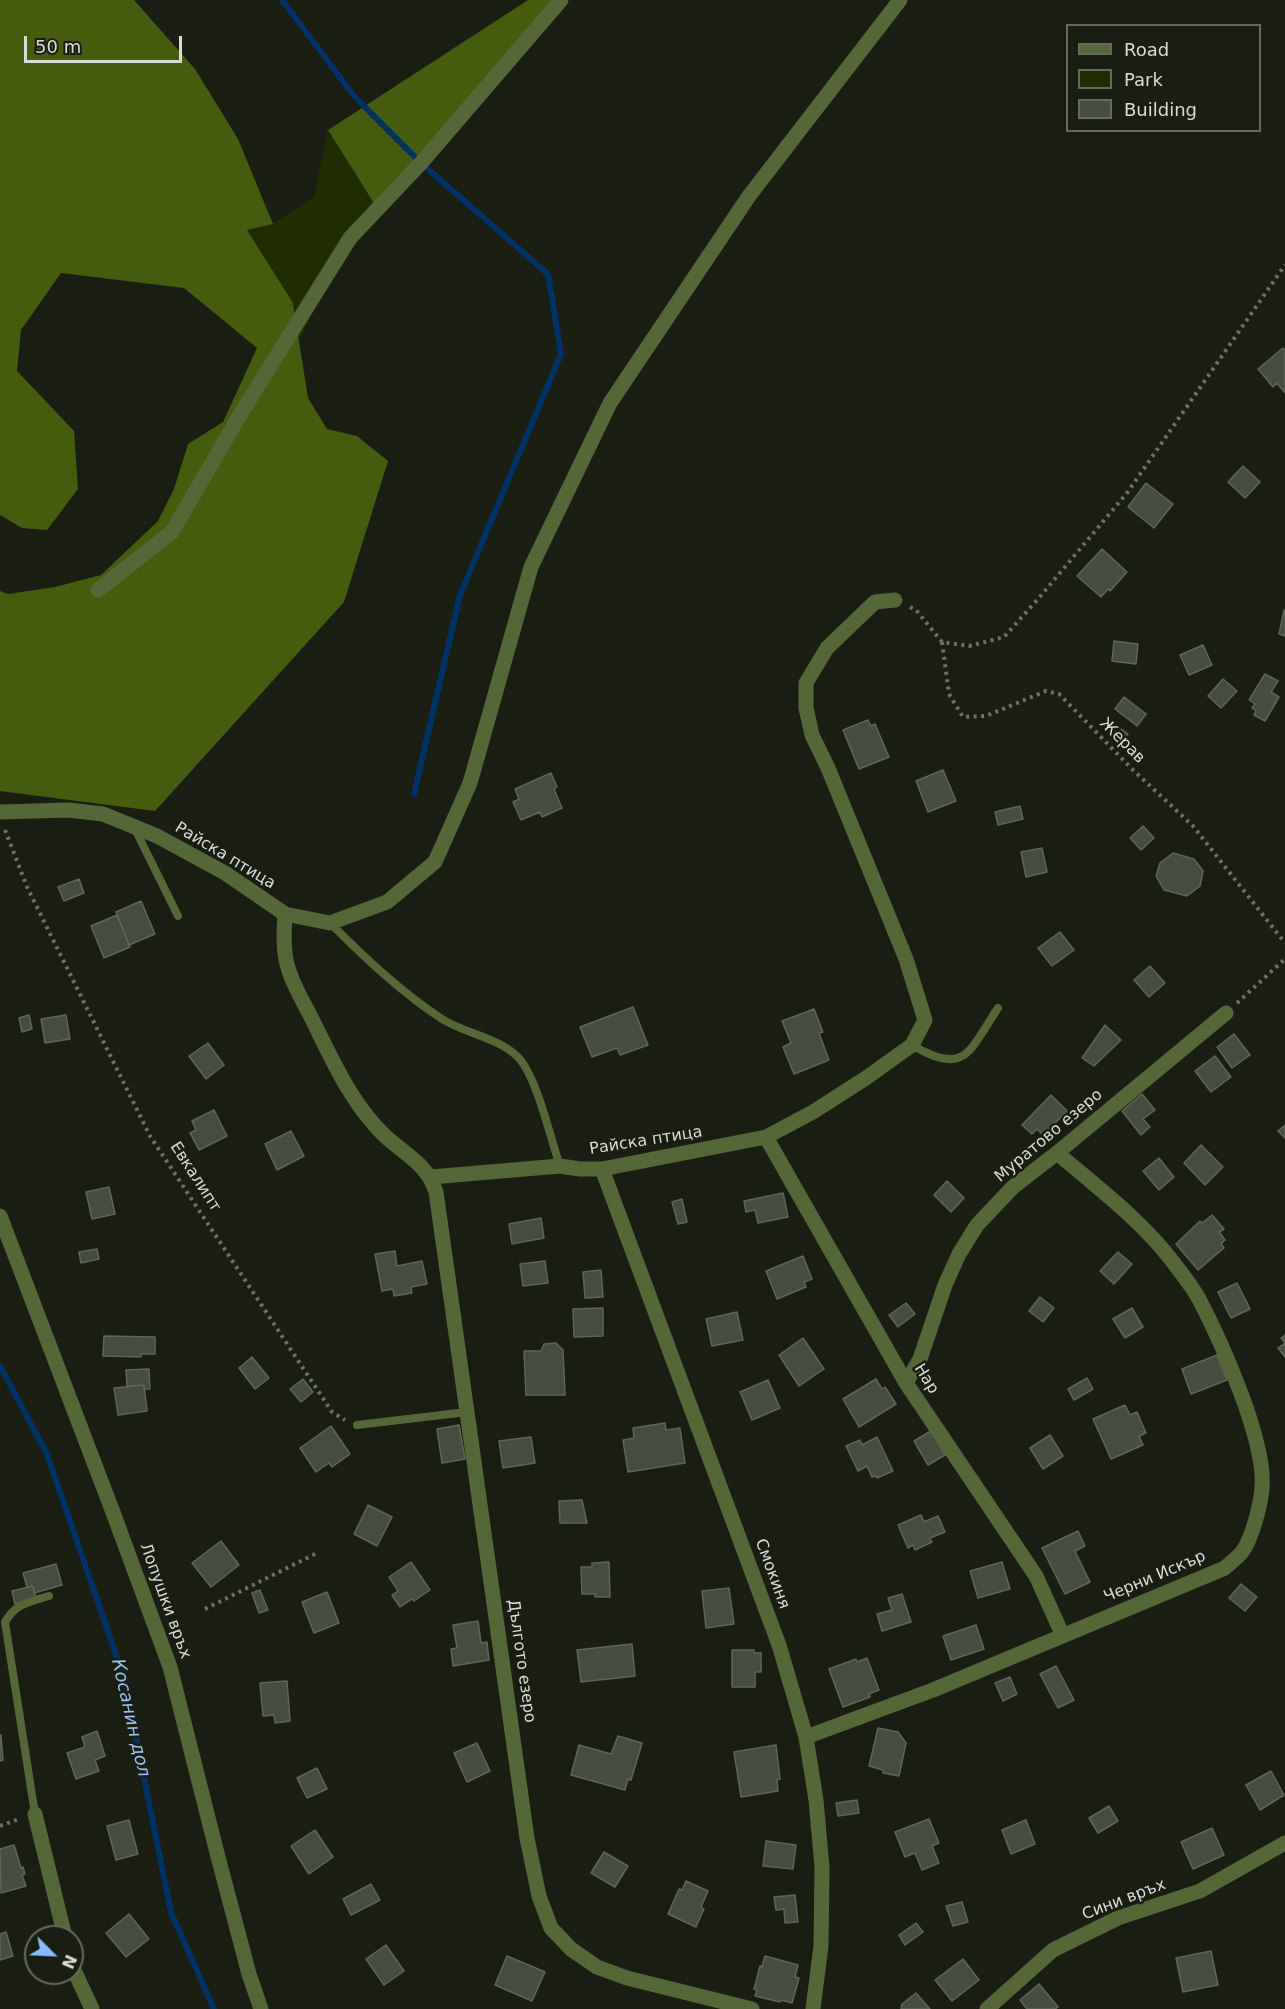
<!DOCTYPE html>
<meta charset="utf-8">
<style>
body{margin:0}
#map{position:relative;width:1285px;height:2009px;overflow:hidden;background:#1a1e12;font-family:"DejaVu Sans",sans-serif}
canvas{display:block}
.legend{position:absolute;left:1066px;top:24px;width:195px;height:108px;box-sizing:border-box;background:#1a1e12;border:2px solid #666a60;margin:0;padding:8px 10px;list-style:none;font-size:18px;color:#d9dcd4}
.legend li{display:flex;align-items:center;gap:12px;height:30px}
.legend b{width:30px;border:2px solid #666a60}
.north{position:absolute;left:24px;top:1925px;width:60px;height:60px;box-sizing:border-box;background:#1a1e12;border:2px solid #666a60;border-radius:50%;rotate:114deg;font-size:16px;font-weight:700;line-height:24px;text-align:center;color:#d9dcd4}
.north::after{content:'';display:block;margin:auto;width:21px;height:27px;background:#88bbfc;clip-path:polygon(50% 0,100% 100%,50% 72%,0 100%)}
.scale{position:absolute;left:24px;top:36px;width:158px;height:27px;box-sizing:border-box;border:3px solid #d9dcd4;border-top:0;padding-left:8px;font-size:18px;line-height:21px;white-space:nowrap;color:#d9dcd4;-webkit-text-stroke:4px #1a1e12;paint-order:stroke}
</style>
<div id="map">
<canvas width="1285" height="2009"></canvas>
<ul class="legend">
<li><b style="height:8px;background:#556737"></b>Road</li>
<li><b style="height:16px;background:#1f2d00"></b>Park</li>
<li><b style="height:16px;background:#464c3e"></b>Building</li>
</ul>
<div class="north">N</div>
<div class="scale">50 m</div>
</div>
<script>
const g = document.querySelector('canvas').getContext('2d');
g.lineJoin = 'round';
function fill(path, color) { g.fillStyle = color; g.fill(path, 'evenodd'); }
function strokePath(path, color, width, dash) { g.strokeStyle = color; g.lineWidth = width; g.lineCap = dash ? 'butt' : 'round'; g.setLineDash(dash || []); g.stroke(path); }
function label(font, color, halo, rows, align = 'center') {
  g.font = font + ' "DejaVu Sans",sans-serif'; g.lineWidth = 5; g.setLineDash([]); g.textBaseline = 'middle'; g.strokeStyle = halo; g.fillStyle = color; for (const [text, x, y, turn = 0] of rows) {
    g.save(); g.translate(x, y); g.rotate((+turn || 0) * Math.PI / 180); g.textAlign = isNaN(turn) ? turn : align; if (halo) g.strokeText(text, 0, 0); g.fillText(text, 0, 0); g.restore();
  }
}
fill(new Path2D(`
 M328,130l52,83 -55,72 -26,57 -6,-39 -46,-73 26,-6 41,-27z`), '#1f2d00');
fill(new Path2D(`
 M0,0h134l61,69 43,70 35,85 -26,6 46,73 15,95 19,31 30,7 31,25 -44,141 -189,209 -155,-20v-200l8,3 47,-7 46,-12 57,-54 16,-32 14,-45 35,-22 34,-74 -73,-60 -123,-15 -40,57 -4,41 57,60 4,58 -31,41 -25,-2 -22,-13z
 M528,0h32l-180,213 -52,-83z`), '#455c0e');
strokePath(new Path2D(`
 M282,0l72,96 67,67 127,111 13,80 -101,241 -46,199
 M0,1366l47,88 77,224 47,234 43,97`), '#003165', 6);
const building = new Path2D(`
 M1283,348l2,2v43l-8,-10 -4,4 -15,-18z
 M1243,466l17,16 -15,16 -17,-16z
 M1146,483l27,21 -19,24 -26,-21z
 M1102,549l25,23 -17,19 -2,-2 -7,8 -24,-21z
 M1284,610h1v26l-6,-2z
 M1114,641l24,3 -2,20 -24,-3z
 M1203,645l9,20 -23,10 -9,-20z
 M1265,674l13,7 -7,11 8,5 -14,24 -11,-6 2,-4 -4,-3 3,-4 -6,-4z
 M1223,679l14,12 -16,17 -13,-12z
 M1124,697l22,17 -9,12 -22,-17z
 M868,720l3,6 4,-2 14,33 -30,12 -16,-39z
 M1114,723l14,11 -6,7 -14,-10z
 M943,770l13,31 -28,11 -12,-31z
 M551,773l6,14 -3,2 8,19 -20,9 -2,-5 -19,8 -8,-18 6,-3 -4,-10z
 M1020,806l3,13 -25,6 -3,-13z
 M1143,826l11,12 -13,12 -11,-12z
 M1042,848l5,24 -21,5 -5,-25z
 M1173,853l21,6 9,12 -3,15 -13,10 -23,-6 -8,-14 4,-13z
 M79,879l5,14 -20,8 -6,-14z
 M141,901l14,33 -26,11 -13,-33z
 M117,915l13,32 -26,11 -13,-32z
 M1060,932l14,18 -22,16 -14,-18z
 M1150,966l15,17 -16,14 -15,-17z
 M633,1007l15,38 -28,10 -3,-7 -25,9 -12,-30z
 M814,1009l9,23 -4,1 10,27 -35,14 -11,-27 8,-4 -9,-22z
 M29,1015l3,14 -10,3 -3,-14z
 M66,1015l4,24 -25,4 -4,-24z
 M1105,1025l16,15 -27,26 -12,-8z
 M1234,1034l16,21 -18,13 -15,-21z
 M208,1043l16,22 -18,14 -17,-23z
 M1215,1056l16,21 -20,15 -16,-21z
 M1142,1094l13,16 -12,9 7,8 -9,8 -19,-24z
 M1051,1095l16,16 -24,24 -6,-6 -5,5 -10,-9z
 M214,1110l13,26 -28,14 -9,-17 6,-3 -4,-9z
 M1285,1125v13l-7,-7z
 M291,1131l13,25 -27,14 -12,-26z
 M1201,1145l22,22 -18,18 -21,-22z
 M1159,1158l15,19 -15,13 -16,-19z
 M947,1181l17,17 -13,14 -17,-17z
 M109,1187l6,27 -23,5 -6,-27z
 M783,1193l5,24 -30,6 -3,-13 -9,2 -2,-11z
 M682,1199l5,23 -9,2 -6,-22z
 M1212,1215l12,14 -5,3 6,8 -4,4 3,4 -26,22 -22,-26 24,-23 2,2z
 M541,1218l3,20 -32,6 -3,-20z
 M97,1249l2,10 -18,4 -2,-11z
 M395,1251l2,15 25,-5 5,23 -16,3 1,6 -18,3 -1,-7 -11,2 -7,-37z
 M1118,1252l14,12 -18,20 -14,-13z
 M803,1256l9,23 -8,3 2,5 -29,12 -11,-28z
 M545,1261l3,22 -25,3 -3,-22z
 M601,1270l2,27 -18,1 -2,-26z
 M1237,1283l13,26 -19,9 -13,-26z
 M1040,1297l14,11 -11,14 -14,-11z
 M906,1303l9,11 -17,13 -9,-12z
 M603,1308v28l-29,1 -1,-28z
 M1132,1308l11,19 -18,11 -12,-19z
 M737,1312l6,28 -31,6 -6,-27z
 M1285,1335v22l-7,-9 7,-5 -4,-5z
 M104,1336l51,1v17h-14v3l-38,-1z
 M803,1338l21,31 -25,17 -20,-31z
 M556,1343l7,7 2,45h-39l-2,-44h17l3,-7z
 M1217,1355l10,25 -36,14 -9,-25z
 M252,1357l17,21 -14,11 -16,-21z
 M149,1369l1,20h-6v-4l-17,1 -1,-16z
 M1087,1378l6,11 -19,11 -6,-11z
 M303,1379l10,13 -12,10 -11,-13z
 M876,1379l6,10 3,-2 11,17 -37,23 -16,-28z
 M768,1380l12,28 -28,12 -12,-28z
 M144,1385l3,26 -29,4 -4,-27z
 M1125,1405l5,10 7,-3 9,21 -7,3 4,9 -32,14 -18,-40z
 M665,1423l1,7 14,-2 5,35 -57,9 -5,-32 11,-2 -1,-10z
 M459,1425l6,34 -23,4 -5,-34z
 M331,1426l19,28 -18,13 -3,-4 -13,9 -16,-24z
 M931,1431l14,24 -17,10 -14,-24z
 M1050,1435l13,21 -20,13 -13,-21z
 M531,1437l4,26 -32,5 -4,-27z
 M877,1437l16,34 -16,7 -1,-2 -4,1 -5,-11 -9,5 -12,-25 14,-6 2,5z
 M582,1500l5,23h-27l-1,-22z
 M368,1505l24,12 -15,29 -23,-12z
 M921,1515l3,7 14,-6 7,16 -15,6 2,4 -17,8 -2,-5 -5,3 -10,-23z
 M1078,1531l7,15 -10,5 15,31 -25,12 -23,-46z
 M221,1541l18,24 -28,22 -19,-24z
 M411,1562l19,28 -16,11 -2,-2 -12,8 -8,-12 6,-4 -9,-14z
 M609,1562l1,35h-15v-3h-13l-1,-27h11v-4z
 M1002,1562l8,27 -32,9 -8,-27z
 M56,1564l6,21 -28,8 -1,-7 -6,1 -4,-14z
 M1241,1584l16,13 -12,14 -16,-13z
 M33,1586l3,12 -21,6 -3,-13z
 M729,1588l5,36 -28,4 -4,-37z
 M260,1590l8,20 -9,3 -7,-20z
 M327,1592l12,31 -25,10 -12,-31z
 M902,1594l9,28 -29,9 -5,-17 15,-4 -4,-12z
 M478,1621l3,22 6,-1 2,18 -36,6 -2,-17 6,-1 -4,-23z
 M976,1625l8,24 -33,11 -8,-24z
 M632,1644l3,32 -54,6 -4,-32z
 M732,1650h22v3h7v19h-6v15h-23z
 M867,1658l12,32 -10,4 1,3 -27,10 -14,-38 27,-10 1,3z
 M1056,1666l18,34 -16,8 -18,-34z
 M1010,1677l7,17 -14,7 -8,-18z
 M287,1681l3,40 -15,2 -1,-8 -11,1 -3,-33z
 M878,1728l20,4 8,11 -7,33 -16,-3v-3l-14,-4z
 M97,1731l8,25 -10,4 4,11 -23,8 -9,-26 18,-6 -3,-10z
 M0,1735h1l2,25 -3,1z
 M618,1736l24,7 -11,37 -3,-1 -3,11 -54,-15 8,-30 32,9z
 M477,1743l13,28 -23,11 -13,-29z
 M776,1745l4,34 -3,1 1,11 -37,6 -7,-45z
 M317,1768l10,21 -20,9 -10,-20z
 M1271,1771l13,24 -24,15 -14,-25z
 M857,1800l2,13 -21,3 -2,-13z
 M1109,1806l9,15 -20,12 -9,-15z
 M929,1819l10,24 -7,3 7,17 -17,7 -7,-17 -10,4 -10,-25z
 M129,1820l9,34 -22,6 -9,-34z
 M1026,1820l9,24 -24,10 -9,-24z
 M1212,1828l12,27 -31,14 -12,-27z
 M315,1830l18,27 -24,17 -18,-28z
 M766,1841l30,4 -3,24 -30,-3z
 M14,1845l7,23 2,-1 2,7 -3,1 4,11 -25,7 -1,-44z
 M604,1852l24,14 -13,21 -24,-14z
 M686,1881l22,10 -7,16 3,2 -8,18 -28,-13 11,-25 3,1z
 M371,1884l9,16 -29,15 -8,-16z
 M795,1895l3,27 -13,1 -1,-14 -8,1 -2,-13z
 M962,1902l6,20 -15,4 -7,-20z
 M129,1914l20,25 -23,18 -20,-24z
 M916,1923l7,9 -18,13 -6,-10z
 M6,1932l7,24 -13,4v-26z
 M386,1945l18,26 -20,14 -18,-26z
 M1211,1951l7,34 -35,7 -7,-34z
 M507,1956l38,16 -13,29 -37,-16z
 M765,1956l33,9 -3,12 4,1 -7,25 -11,-3 -1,2 -25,-6 2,-6 -3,-1 6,-23 2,1z
 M963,1959l16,21 -27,21 -17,-21z
 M1039,1984l19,23 -3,2h-28l-7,-9z
 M916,1993l14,16h-29l1,-5z`);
fill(building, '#464c3e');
strokePath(building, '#5f6557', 1.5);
strokePath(new Path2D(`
 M910,607l6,3 26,32 27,4 35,-9 34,-38 89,-106 158,-228
 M942,642l7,52 14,23 23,-1 60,-25 13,3 74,76 60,56 92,117
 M5,830l22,57 123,249 182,276 13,8
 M1237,1003l48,-44
 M205,1609l114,-57
 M0,1826l19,-7`), '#6d7167', 4, [3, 4.5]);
strokePath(new Path2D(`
 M135,829l43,87
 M330,923c35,35 71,69 112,96 23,15 64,20 80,43 17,24 28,75 38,104
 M912,1045c54,32 57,6 86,-37
 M357,1425l110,-13
 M35,1814l-30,-192c11,-19 24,-20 44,-26`), '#556737', 8);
strokePath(new Path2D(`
 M98,590l74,-58 69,-119 109,-175 71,-75 140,-163
 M0,812l68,-2 35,4 54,22 68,37 60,41 45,9 57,-21 48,-40 35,-79 61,-216 79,-164 139,-207 151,-196
 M285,914c-1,16 -2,30 1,46 4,19 15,38 24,55 21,42 40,87 74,120 21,20 43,28 52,57l91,646 12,58 12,32 20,21 26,18 30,11 125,31
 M766,1137l140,246 130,193 27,60
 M602,1169l177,476 27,92 10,63 6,67 -1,79 -8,63
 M431,1177l129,-11 20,3h22l164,-32 47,-25 53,-34 46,-33 13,-25 -19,-61 -78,-191 -16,-33 -6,-27v-25l21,-35 48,-46 20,-2
 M0,1216l114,299 56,152 47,186 32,121 12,35
 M906,1383l14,-24 25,-74 14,-31 18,-29 36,-38 44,-34 169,-140
 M806,1737l127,-47 292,-122c5,-5 12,-10 17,-16 10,-13 19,-48 20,-65 4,-46 -41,-146 -63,-188 -7,-13 -17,-25 -26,-37 -32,-42 -76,-75 -116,-109
 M35,1814l30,123
 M72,1966l20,43
 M987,2009l66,-59 65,-32 82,-27 85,-48`), '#556737', 15);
label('16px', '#d9dcd4', '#1a1e12', [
 ["Жерав",1122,741,45],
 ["Райска птица",225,856,31],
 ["Муратово езеро",1049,1136,-40],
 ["Райска птица",646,1141,-9],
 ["Евкалипт",195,1177,57],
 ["Нар",926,1379,58],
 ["Смокиня",772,1574,70],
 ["Черни Искър",1155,1577,-23],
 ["Лопушки връх",165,1601,70],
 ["Дългото езеро",521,1661,82],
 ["Сини връх",1124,1900,-21]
]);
label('italic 18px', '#9cc1f2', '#1a1e12', [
 ["Косанин дол",130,1718,77]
]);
</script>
